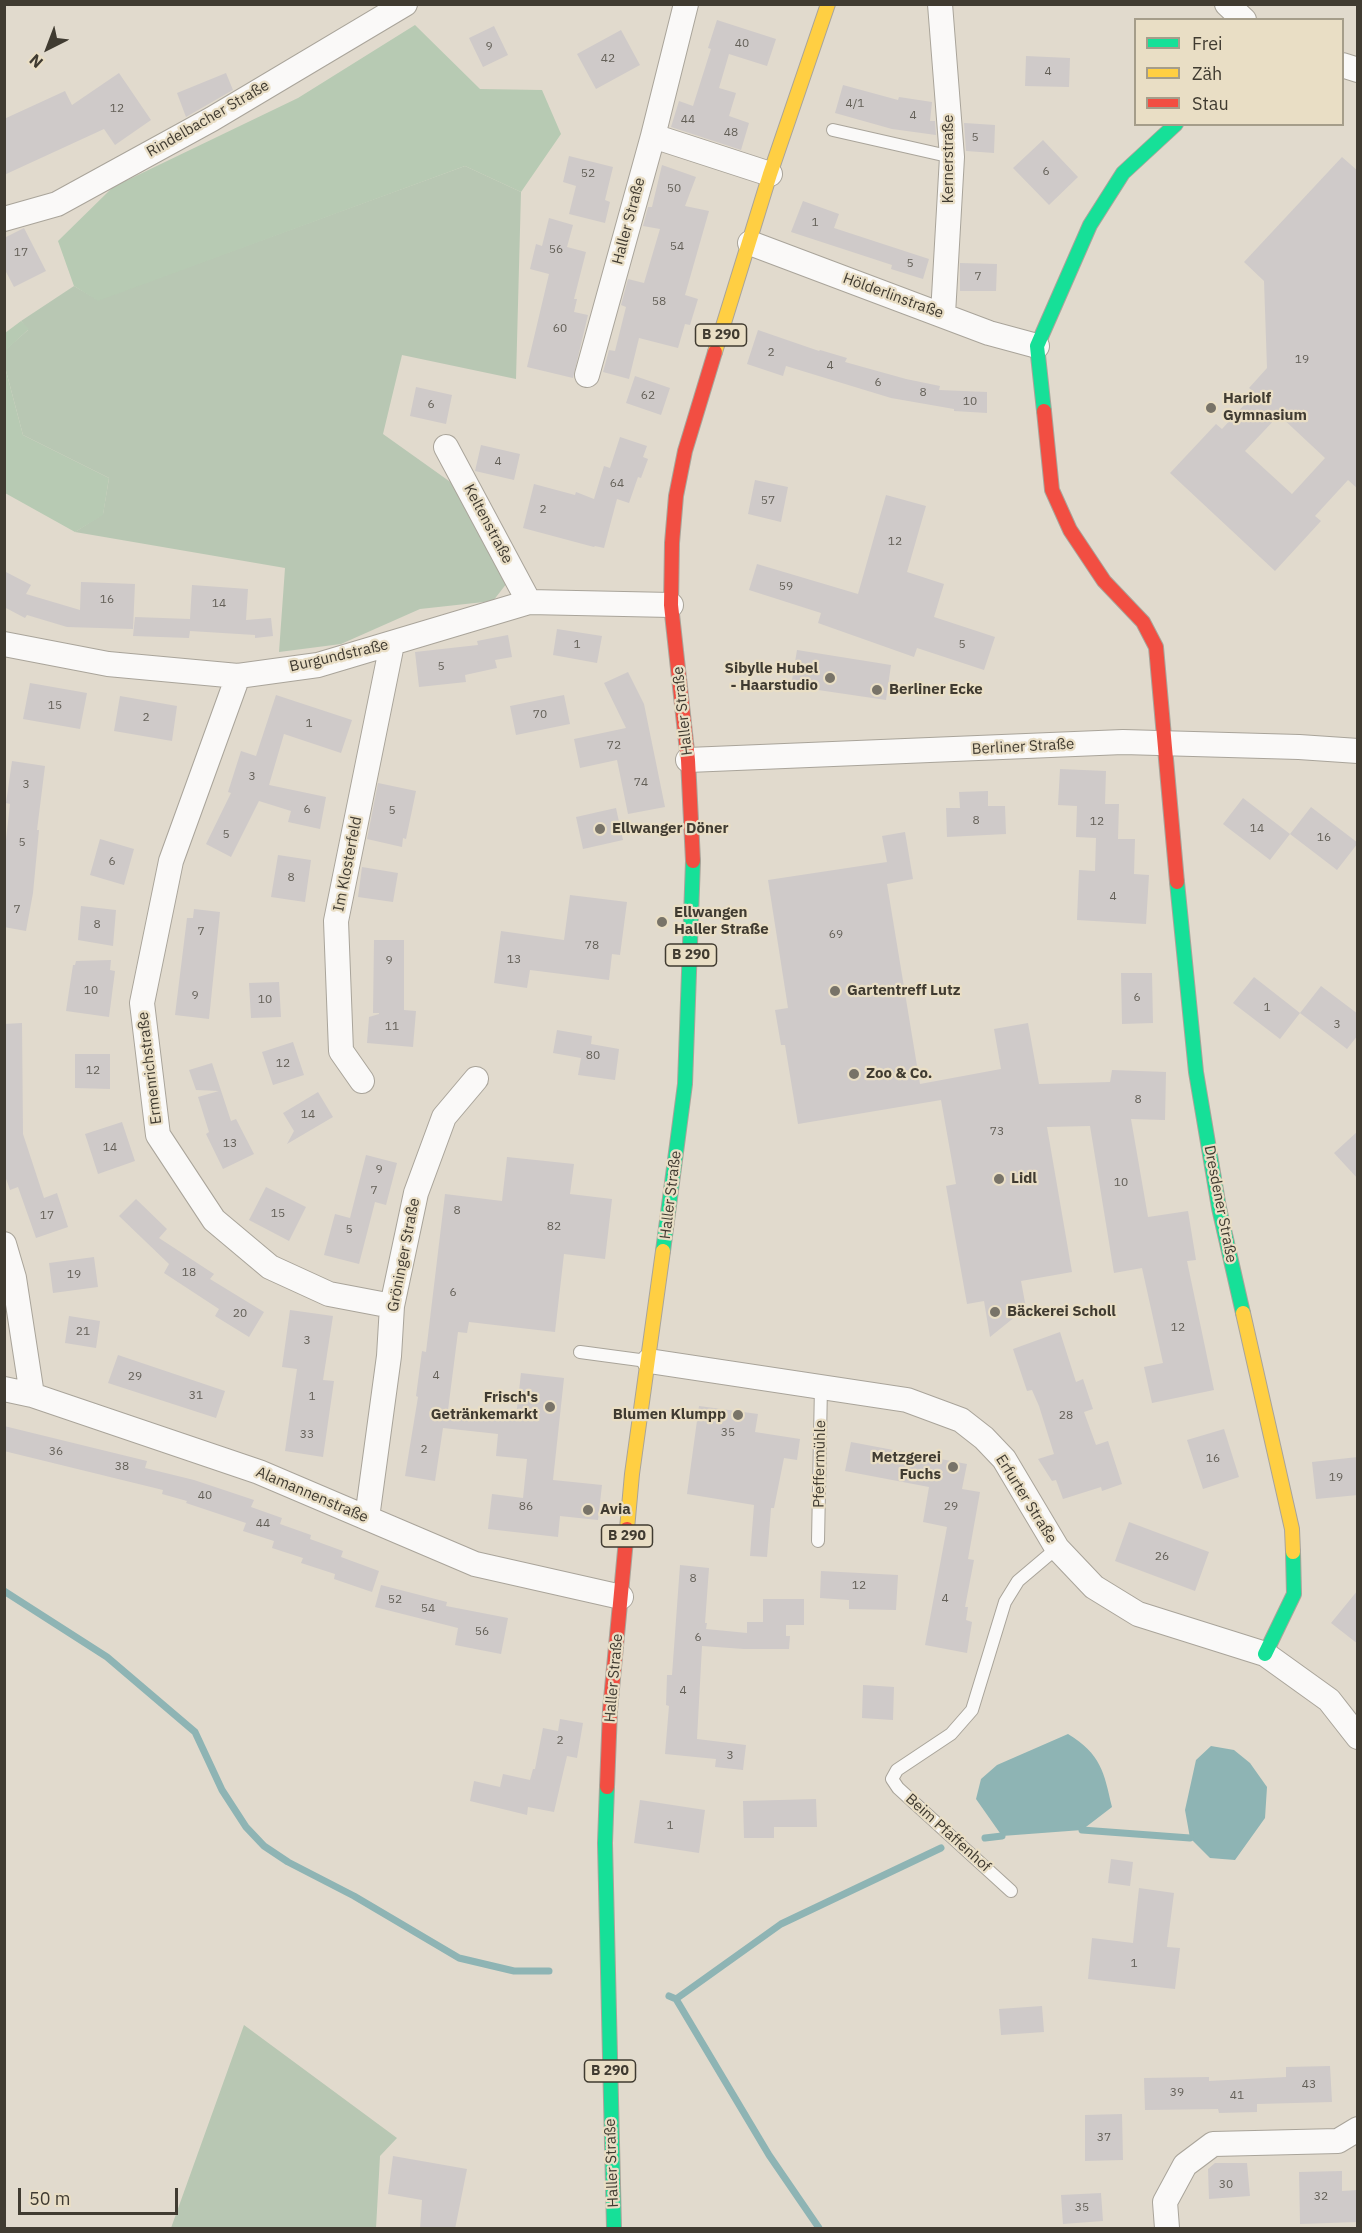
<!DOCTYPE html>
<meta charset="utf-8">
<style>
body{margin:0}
#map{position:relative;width:1362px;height:2233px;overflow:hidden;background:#e1dacd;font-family:"IBM Plex Sans",sans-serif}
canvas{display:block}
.frame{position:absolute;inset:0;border:6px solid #403b31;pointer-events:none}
.legend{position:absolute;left:1134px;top:18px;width:210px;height:108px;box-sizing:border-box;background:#e9dec5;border:2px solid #a59d8a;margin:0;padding:8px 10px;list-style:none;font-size:18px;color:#403b31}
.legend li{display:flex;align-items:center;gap:12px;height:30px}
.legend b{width:30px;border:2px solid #a59d8a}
.north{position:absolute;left:18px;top:18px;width:60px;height:60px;-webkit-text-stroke:4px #e9dec5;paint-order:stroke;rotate:222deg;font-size:16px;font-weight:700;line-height:24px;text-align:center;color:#403b31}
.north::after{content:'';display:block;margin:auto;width:21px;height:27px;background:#403b31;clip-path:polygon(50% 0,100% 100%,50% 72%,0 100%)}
.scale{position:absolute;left:18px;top:2188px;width:160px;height:27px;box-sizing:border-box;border:3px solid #403b31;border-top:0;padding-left:8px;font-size:18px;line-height:21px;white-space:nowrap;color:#403b31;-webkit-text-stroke:4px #e9dec5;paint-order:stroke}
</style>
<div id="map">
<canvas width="1362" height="2233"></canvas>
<div class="frame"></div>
<ul class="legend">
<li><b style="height:8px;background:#16e098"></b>Frei</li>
<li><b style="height:8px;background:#ffcf43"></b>Zäh</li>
<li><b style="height:8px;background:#f24e42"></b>Stau</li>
</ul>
<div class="north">N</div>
<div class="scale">50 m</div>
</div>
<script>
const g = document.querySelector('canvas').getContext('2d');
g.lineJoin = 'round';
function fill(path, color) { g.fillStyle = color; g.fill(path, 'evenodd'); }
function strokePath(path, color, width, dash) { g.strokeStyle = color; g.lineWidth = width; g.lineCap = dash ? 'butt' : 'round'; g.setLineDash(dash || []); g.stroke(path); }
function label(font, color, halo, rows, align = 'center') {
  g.font = font + ' "IBM Plex Sans",sans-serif'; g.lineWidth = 4.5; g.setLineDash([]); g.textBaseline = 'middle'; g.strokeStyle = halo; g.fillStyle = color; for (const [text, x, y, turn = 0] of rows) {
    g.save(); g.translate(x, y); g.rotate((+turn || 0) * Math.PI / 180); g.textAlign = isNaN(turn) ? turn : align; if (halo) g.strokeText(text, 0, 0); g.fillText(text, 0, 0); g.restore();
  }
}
fill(new Path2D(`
 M465,166l56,26 -5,187 -114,-24 -19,79 73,52 51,97 -14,18 -73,8 -79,35 -62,8 6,-84 -210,-36 28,-18 6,-36 -86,-43 -18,-68 -1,-16 24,-21 -7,-9 53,-35 24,14z
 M244,2025l153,113 -17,18 -4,72h-205z`), '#b8c7b3');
fill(new Path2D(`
 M415,25l65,64 62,1 19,44 -40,58 -56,-26 -367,135 -24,-15 -16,-45 55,-54 185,-89z
 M21,321l8,8 -24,22v-18z
 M5,367l18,68 86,43 -6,37 -28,17 -70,-39z`), '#b7cab3');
fill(new Path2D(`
 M1068,1734c33,20 36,38 44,73l-30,23 -80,6 -26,-37 5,-20 16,-14z
 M1211,1746l23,4 16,13 17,24 -2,31 -30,42 -25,-2 -20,-20 -5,-28 11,-50z`), '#8eb4b4');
strokePath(new Path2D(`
 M4,1591l103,66 88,75 27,58 24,37 18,19 24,16 66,34 105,62 55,13h35
 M1082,1830l108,8
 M985,1838l17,-2
 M669,1996l7,3 93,156 50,73
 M676,1999l105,-75 160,-76`), '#8eb4b4', 7);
fill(new Path2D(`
 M717,20l59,19 -9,27 -38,-12 -10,34 17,5 -7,23 20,7 -8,27 -70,-23 8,-26 14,5 18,-57 -3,-1z
 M494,26l14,29 -25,12 -14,-29z
 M621,30l19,35 -44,24 -19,-35z
 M1026,56l44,2 -1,29 -44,-1z
 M119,73l32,47 -36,25 -11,-16 -100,46v-56l61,-28 7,14z
 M226,73l7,17 -47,27 -9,-24z
 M843,85l55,15 1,-3 33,5 -2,19h5l1,14 -44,-6 -57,-16z
 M964,123l31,2 -1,28 -28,-2z
 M1043,140l35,37 -29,28 -36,-37z
 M569,156l44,11 -8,33 5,2 -5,21 -36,-9 7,-28 -13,-4z
 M1342,157l16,14v318l-10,-9 -33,36 6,5 -46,50 -105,-98 46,-49 6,5 33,-36 -6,-5 18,-20 -3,-87 -20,-19zM1279,415l46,43 -33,36 -47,-43z
 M662,165l34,12 -11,29 24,5 -24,84 13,4 -8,26 -5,-1 -7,24 -39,-10 -10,41 -26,-7 6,-22 6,1 11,-44 -5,-2 7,-26 16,4 16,-54 -17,-3 5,-19h4z
 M803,201l36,13 -5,14 95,31 -6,20 -32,-10 1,-4 -101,-33z
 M549,218l24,7 -6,22 19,5 -12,47h3l-3,13 14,3 -15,63 -46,-11 22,-93 -19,-5 6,-25 6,2z
 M24,228l22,43 -32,16 -10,-19v-30z
 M960,263l37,1 -1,27h-36z
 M758,330l61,21 1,-1 27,8 -2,4 61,17 34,7 -1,4 48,2v21l-33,-2v-2l-63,-11 -105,-32 -3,10 -36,-12z
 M635,376l35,12 -9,27 -35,-12z
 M416,387l36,8 -6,29 -36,-8z
 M620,437l27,9 -4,11 5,2 -7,19 -3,-1 -9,26 -12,-4 -13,49 -9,-2 -1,1 -71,-19 11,-44 41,11 1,-3 18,7 10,-33 6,2z
 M481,445l39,9 -6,26 -39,-9z
 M755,480l33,7 -7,35 -33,-8z
 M886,495l40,11 -19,66 37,12 -10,33 61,20 -11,33 -67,-22 -3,9 -96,-34 3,-10 -72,-23 8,-26 101,30z
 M4,571l27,14 -5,9 54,16 1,-28 54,2 -2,45 -66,-2 -40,-12 -2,3 -21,-11z
 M192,585l56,4 -2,31 25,-2 2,18 -18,2v-3l-65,-4 -1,7 -56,-2 2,-19 55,2z
 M557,629l45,7 -5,27 -44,-8z
 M508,635l4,22 -17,3 2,8 -32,7 1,7 -47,5 -4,-35 63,-7 -1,-4z
 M797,650l94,15 -5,35 -95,-14z
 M628,672l16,32 21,103 -37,7 -11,-54 -37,8 -6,-29 52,-11 -22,-45z
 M30,683l57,10 -7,36 -57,-10z
 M276,695l76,25 -11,33 -57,-19 -15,51 57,12 -6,32 -32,-7 3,-11 -32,-10 -28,56 -25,-13 25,-51 -3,-1 13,-41 15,5z
 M564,695l6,29 -54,11 -6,-29z
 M120,696l57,10 -5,35 -58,-10z
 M12,761l33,5 -8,64h2l-6,63 -7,38 -22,-4v-70l6,-53 -4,-1z
 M1060,769l46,2 -1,33h14l-1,35h17l-1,35 15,1 -3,49 -69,-4 2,-50 16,1 1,-33 -20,-1 1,-31 -19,-1z
 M378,783l38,8 -10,48 -3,-1 -1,9 -35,-8z
 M988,791v15h17l1,28 -59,3 -1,-29h14l-1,-16z
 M1243,798l47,36 -20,26 -47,-36z
 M1311,807l47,36 -21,27 -47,-36z
 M616,808l7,32 -40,9 -7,-32z
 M905,832l8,47 -26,5 33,200 81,-15 -7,-40 34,-6 11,61 71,-2 2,-12 54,2 -1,48 -34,-1 17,98 40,-6 8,49 -9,1 27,129 -62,13 -8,-36 19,-4 -21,-95 -28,5 -24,-147 -43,1 25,145 -51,9 5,27 -36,29 -6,-36 -17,3 -21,-118 10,-2 -15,-84 -143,24 -13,-79h-4l-6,-35 13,-2 -20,-128 119,-18 -5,-26z
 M100,839l34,10 -10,36 -34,-10z
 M278,855l33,5 -6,42 -34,-5z
 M362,867l36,6 -5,29 -35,-5z
 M570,895l57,7 -7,53 -8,-1 -3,26 -79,-10 -3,18 -33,-5 7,-52 63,9z
 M81,906l35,4 -3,36 -35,-6z
 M194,909l26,3 -11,107 -34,-4 12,-97h6z
 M374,940h30v70l12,1 -3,36 -46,-4 2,-26 10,-3v-1h-6z
 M111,960l-1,10 5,1 -6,46 -43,-6 7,-46h2l1,-4z
 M1121,973h31l1,50 -31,1z
 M1254,977l46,36 -20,26 -47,-36z
 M279,982l2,35 -30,1 -2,-35z
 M1321,986l37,28v21l-11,14 -47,-36z
 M22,1023l1,111 21,64 13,-5 11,34 -32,11 -18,-51 -8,3 -6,-17v-149z
 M557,1030l35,6 -1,8 28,5 -4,31 -37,-5 3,-17 -28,-5z
 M293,1042l11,33 -31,10 -11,-33z
 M75,1054h35v35l-35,-1z
 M212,1063l19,58 5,-2 18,35 -31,15 -17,-35 3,-2 -11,-35 21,-6 -23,-1 -7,-20z
 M318,1092l15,25 -46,27 7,-13 -11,-18z
 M122,1122l13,39 -37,13 -13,-40z
 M1358,1131v48l-24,-26z
 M366,1155l31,8 -11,42 -11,-3 -16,62 -35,-9 11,-41 15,4z
 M507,1157l67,7 -4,30 42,5 -7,60 -41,-5 -9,78 -86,-10 -2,11 -9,-1 -10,78 68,8 5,-45 43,5 -11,102 49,5 -4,35 -38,-4 -2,21 -70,-8 4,-35 31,4 4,-39 -31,-3 2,-22 -55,-6 -8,53 -30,-5 13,-79 -2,-1 6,-45 4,1 19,-158 57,7z
 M266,1187l40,20 -17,34 -40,-21z
 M136,1199l31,30 -8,9 55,36 -4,5 54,33 -15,25 -34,-21 4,-7 -55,-36 5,-9 -50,-48z
 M94,1257l4,30 -45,6 -4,-30z
 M290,1310l43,6 -10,64 11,1 -11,76 -38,-6 12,-82 -15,-2z
 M69,1316l31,5 -4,27 -31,-5z
 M1060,1332l16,50 7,-3 10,30 -9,3 12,33 12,-4 14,43 -20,7 -1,-4 -38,12 -7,-19 -4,1 -14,-22 16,-5 -15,-48 -7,-16 -5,1 -14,-42z
 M118,1355l107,36 -9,27 -108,-35z
 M699,1406l59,8 -3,18 45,7 -3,21 -13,-2 -10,50h-3l-4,49 -17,-1 4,-51 -67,-11z
 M4,1426l143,35 -2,7 49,12 60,20 -3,7 31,11 -2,6 31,11 -1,4 33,12 -2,6 38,14 -7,21 -38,-13 1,-5 -34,-11 2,-5 -31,-10 2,-7 -31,-10 3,-8 -60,-20 1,-2 -25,-7 1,-4 -159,-39z
 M1224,1429l15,48 -36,12 -16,-49z
 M851,1442l116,22 -5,25 18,3 -12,67 6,1 -9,47h3l-2,13 6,2 -5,31 -42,-8 22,-118 -24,-5 6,-35 -84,-16z
 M1358,1457v38l-42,4 -4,-37z
 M1129,1522l80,30 -14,39 -80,-30z
 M680,1565l29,3 -4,55h2l-1,6 41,4v-11h16v-23h41v26h-18v11h4l-1,13h-45l-42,-3 -5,93 49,6 -3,25 -28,-3 1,-8 -51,-5 4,-48 -3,-1 1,-30h5z
 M821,1571l77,4 -2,35 -47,-1v-9l-29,-2z
 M381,1585l66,17 -1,4 62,12 -7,36 -46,-9 3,-17 -83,-21z
 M1358,1590v54l-27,-21z
 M863,1685l31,2 -1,33 -31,-2z
 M560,1719l23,4 -6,35 -10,-2 -13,56 -26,-5 -1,8 -57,-14 4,-20 26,6 3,-13 27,6 3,-11h2l8,-41 15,3z
 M816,1799l1,28h-43v11h-30l-1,-37z
 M640,1800l65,10 -6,43 -65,-10z
 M1111,1859l22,3 -3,24 -22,-3z
 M1139,1888l35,5 -7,54 13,1 -5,41 -87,-10 4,-41 41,5z
 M1042,2006l2,26 -43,3 -2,-26z
 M1330,2066l2,36 -75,2v8l-38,1 -1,-4 -73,1 -1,-32 65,-1v4l77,-4v-10z
 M1122,2114l1,46 -38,1v-46z
 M393,2156l74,13 -12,60h-35l2,-29 -34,-6z
 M1215,2163h32l3,33 -41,3 -1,-30z
 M1342,2171v20l16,-1v32l-58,2 -1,-52z
 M1101,2193l2,28 -40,3 -2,-29z`), '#cfcac9');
const lane = new Path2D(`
 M833,130l119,27
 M580,1352l67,9
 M818,1541l3,-155
 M1011,1891l-113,-103 -6,-9 5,-9 54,-36 21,-24 33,-108 13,-21 39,-33`);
const street = new Path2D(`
 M686,4l-33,132 117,38
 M940,4l12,153 -9,157
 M1227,4l17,16
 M1342,65l16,5
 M4,219l53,-15 155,-85 193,-115
 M750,243l239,90 48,13
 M587,375l66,-239
 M446,447l83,155
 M4,644l104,20 130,12 80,-11 211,-63 142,3
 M238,676l-67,185 -29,142 16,132 56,85 56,47 59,27 63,12
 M688,760l435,-18 176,5 59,4
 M362,1081l-21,-30 -5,-130 56,-277
 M4,1244l10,34 18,117
 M649,1361l258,39 54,20 23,18 20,21 53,89 37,39 44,27 127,40 64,46 29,37
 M4,1389l28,6 227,77 216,92 146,33
 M367,1518l22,-162 3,-50 24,-113 28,-76 32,-38
 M1167,2228l-2,-26 20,-37 28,-21 125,-3 20,-12`);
const fast = new Path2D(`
 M1044,411l-7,-65 53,-121 33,-52 53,-49
 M1177,882l19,190 23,136 24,105
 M663,1251l22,-167 8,-223
 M1265,1654l29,-60 -1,-42
 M607,1787l-2,56 9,385`);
const slow = new Path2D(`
 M715,352l55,-178 58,-170
 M1243,1313l49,216 1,23
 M627,1529l5,-55 31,-223`);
const jam = new Path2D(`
 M1044,411l8,79 18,40 34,51 39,41 13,25 21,235
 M693,861l-5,-101 -17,-155 1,-62 4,-47 9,-45 30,-99
 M607,1787l3,-77 17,-181`);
strokePath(lane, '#a9a49a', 14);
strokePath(street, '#a9a49a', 26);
strokePath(fast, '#a9a49a', 16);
strokePath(slow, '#a9a49a', 16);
strokePath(jam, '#a9a49a', 16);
strokePath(lane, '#faf9f8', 12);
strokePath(street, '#faf9f8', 24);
strokePath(fast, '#16e098', 14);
strokePath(slow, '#ffcf43', 14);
strokePath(jam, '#f24e42', 14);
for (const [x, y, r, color] of [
 [1211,408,6,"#787368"],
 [830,678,6,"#787368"],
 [877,690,6,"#787368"],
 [600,829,6,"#787368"],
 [662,922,6,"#787368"],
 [835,991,6,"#787368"],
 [854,1074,6,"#787368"],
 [999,1179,6,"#787368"],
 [995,1312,6,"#787368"],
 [550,1407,6,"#787368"],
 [738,1415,6,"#787368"],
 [953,1467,6,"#787368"],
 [588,1510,6,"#787368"]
]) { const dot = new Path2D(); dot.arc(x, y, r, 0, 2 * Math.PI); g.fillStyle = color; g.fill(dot); strokePath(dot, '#e9dec5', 2); }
label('12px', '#646058', null, [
 ["40",742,44],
 ["9",489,47],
 ["42",608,59],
 ["4",1048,72],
 ["4/1",855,104],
 ["12",117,109],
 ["4",913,116],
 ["44",688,120],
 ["48",731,133],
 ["5",975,138],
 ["6",1046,172],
 ["52",588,174],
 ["50",674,189],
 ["1",815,223],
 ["54",677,247],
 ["56",556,250],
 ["17",21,253],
 ["5",910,264],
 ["7",978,277],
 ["58",659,302],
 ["60",560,329],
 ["2",771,353],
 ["19",1302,360],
 ["4",830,366],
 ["6",878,383],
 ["8",923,393],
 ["62",648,396],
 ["10",970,402],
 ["6",431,405],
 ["4",498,462],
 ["64",617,484],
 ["57",768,501],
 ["2",543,510],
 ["12",895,542],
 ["59",786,587],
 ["16",107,600],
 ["14",219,604],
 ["1",577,645],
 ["5",962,645],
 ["5",441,667],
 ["15",55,706],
 ["70",540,715],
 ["2",146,718],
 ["1",309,724],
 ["72",614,746],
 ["3",252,777],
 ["74",641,783],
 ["3",26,785],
 ["6",307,810],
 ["5",392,811],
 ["8",976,821],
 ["12",1097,822],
 ["14",1257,829],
 ["5",226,835],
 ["16",1324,838],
 ["5",22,843],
 ["6",112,862],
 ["8",291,878],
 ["4",1113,897],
 ["7",17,910],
 ["8",97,925],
 ["7",201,932],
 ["69",836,935],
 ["78",592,946],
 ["13",514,960],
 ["9",389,961],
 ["10",91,991],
 ["9",195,996],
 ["6",1137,998],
 ["10",265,1000],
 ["1",1267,1008],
 ["3",1337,1025],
 ["11",392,1027],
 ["80",593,1056],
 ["12",283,1064],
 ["12",93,1071],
 ["8",1138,1100],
 ["14",308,1115],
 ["73",997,1132],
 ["13",230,1144],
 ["14",110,1148],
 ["9",379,1170],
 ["10",1121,1183],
 ["7",374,1191],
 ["8",457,1211],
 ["15",278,1214],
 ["17",47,1216],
 ["82",554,1227],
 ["5",349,1230],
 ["18",189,1273],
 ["19",74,1275],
 ["6",453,1293],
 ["20",240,1314],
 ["12",1178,1328],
 ["21",83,1332],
 ["3",307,1341],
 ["4",436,1376],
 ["29",135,1377],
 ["31",196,1396],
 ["1",312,1397],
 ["28",1066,1416],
 ["35",728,1433],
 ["33",307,1435],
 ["2",424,1450],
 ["36",56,1452],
 ["16",1213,1459],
 ["38",122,1467],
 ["19",1336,1478],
 ["40",205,1496],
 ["86",526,1507],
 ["29",951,1507],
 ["44",263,1524],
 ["26",1162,1557],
 ["8",693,1579],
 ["12",859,1586],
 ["4",945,1599],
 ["52",395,1600],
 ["54",428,1609],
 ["56",482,1632],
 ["6",698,1638],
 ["4",683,1691],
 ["2",560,1741],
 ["3",730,1756],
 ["1",670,1826],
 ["1",1134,1964],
 ["43",1309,2085],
 ["39",1177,2093],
 ["41",1237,2096],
 ["37",1104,2138],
 ["30",1226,2185],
 ["32",1321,2197],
 ["35",1082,2208]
]);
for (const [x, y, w] of [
 [721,335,51],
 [691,955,51],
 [627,1536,51],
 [610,2071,51]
]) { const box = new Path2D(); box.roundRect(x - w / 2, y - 11, w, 22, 4.5); g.fillStyle = '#e9dec5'; g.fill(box); strokePath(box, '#403b31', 1.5); }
label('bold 14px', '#403b31', null, [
 ["B 290",721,335],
 ["B 290",691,955],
 ["B 290",627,1536],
 ["B 290",610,2071]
]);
label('15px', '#403b31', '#e9dec5', [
 ["Rindelbacher Straße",208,119,-30],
 ["Kernerstraße",949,159,-90],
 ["Haller Straße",629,221,-75],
 ["Hölderlinstraße",893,296,20],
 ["Keltenstraße",488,524,62],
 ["Burgundstraße",339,656,-13],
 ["Haller Straße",683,711,-96],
 ["Berliner Straße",1023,747,-3],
 ["Im Klosterfeld",348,864,-79],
 ["Ermenrichstraße",150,1068,-97],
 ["Haller Straße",671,1195,-83],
 ["Dresdener Straße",1220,1204,79],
 ["Gröninger Straße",404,1255,-79],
 ["Pfeffermühle",820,1464,-89],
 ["Alamannenstraße",312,1495,23],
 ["Erfurter Straße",1026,1499,58],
 ["Haller Straße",614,1678,-85],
 ["Beim Pfaffenhof",948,1833,42],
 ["Haller Straße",612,2163,-92]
]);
label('bold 15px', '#403b31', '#e9dec5', [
 ["Hariolf",1223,399],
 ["Gymnasium",1223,416],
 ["Sibylle Hubel",818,669,"right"],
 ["- Haarstudio",818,686,"right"],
 ["Berliner Ecke",889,690],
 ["Ellwanger Döner",612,829],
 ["Ellwangen",674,913],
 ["Haller Straße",674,930],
 ["Gartentreff Lutz",847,991],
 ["Zoo & Co.",866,1074],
 ["Lidl",1011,1179],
 ["Bäckerei Scholl",1007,1312],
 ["Frisch's",538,1398,"right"],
 ["Getränkemarkt",538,1415,"right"],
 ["Blumen Klumpp",726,1415,"right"],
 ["Metzgerei",941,1458,"right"],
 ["Fuchs",941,1475,"right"],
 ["Avia",600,1510]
], 'left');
</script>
